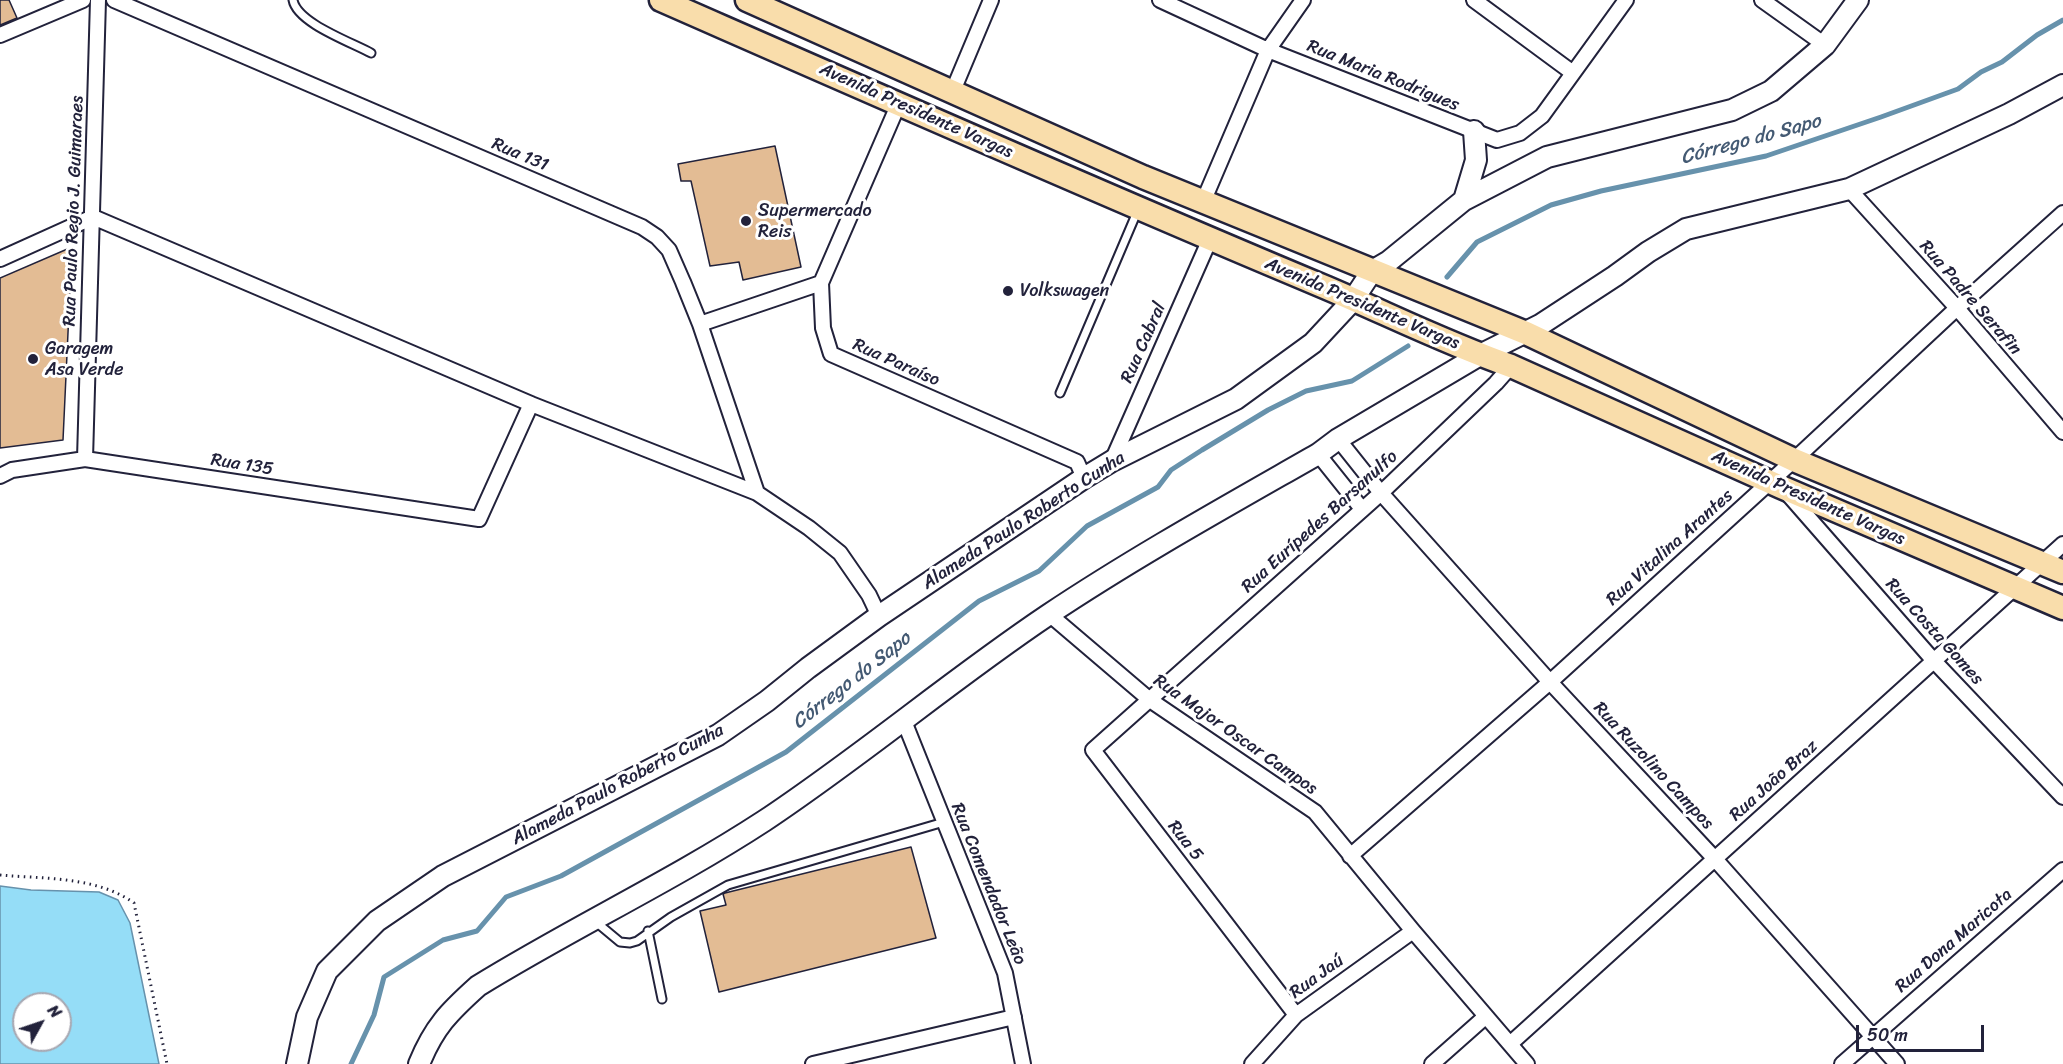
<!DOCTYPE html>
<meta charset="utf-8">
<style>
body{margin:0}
#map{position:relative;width:2063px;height:1064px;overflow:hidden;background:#fff;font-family:Sriracha,sans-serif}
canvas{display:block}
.north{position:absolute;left:12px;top:992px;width:60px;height:60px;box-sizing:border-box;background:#fff;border:2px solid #a7a7b1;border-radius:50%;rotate:50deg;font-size:16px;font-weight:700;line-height:24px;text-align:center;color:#22223b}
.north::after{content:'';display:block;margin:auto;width:21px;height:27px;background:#22223b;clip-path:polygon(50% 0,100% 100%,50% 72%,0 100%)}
.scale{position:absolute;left:1856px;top:1025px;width:128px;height:27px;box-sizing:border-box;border:3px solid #22223b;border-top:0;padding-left:8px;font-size:18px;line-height:21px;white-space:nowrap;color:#22223b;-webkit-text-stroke:4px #fff;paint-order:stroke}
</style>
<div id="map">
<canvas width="2063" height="1064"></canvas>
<div class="north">N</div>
<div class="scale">50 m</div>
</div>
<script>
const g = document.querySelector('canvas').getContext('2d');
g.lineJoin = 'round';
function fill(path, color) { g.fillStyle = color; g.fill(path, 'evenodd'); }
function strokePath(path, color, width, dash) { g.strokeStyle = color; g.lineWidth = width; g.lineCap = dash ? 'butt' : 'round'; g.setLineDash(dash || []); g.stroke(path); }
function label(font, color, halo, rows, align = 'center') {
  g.font = font + ' Sriracha,sans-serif'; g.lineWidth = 6; g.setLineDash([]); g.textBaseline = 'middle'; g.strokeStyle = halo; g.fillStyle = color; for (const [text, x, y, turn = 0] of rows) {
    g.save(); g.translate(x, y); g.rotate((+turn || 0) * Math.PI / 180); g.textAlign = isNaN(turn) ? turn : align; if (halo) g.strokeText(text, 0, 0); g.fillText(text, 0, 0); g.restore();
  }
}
const water = new Path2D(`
 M0,886l31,4 68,2 19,8 12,23 29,141h-159zM24,1004h36v36h-36z`);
fill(water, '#95ddf7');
strokePath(water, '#6792ac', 1.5);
strokePath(new Path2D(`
 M1447,277l30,-35 74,-37 50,-14 165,-35 115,-39 77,-28 23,-17 21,-10 35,-27 26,-15
 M351,1064l23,-49 10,-38 59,-37 34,-9 29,-34 55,-21 225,-124 193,-151 60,-30 48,-45 71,-39 13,-17 31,-20 66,-40 38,-19 46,-10 56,-35`), '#6792ac', 5);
const building = new Path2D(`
 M0,0h9l8,18 -17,7z
 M775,146l26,121 -58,13 -4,-18 -29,4 -19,-85h-10l-3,-17z
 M72,247l-9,193 -63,8v-170z
 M911,847l25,91 -217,54 -19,-81 26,-6 -3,-11 2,-1z`);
fill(building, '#e3bc94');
strokePath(building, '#22223b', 1.5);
const lane = new Path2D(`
 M293,0c4,23 58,42 78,53
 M1060,393l77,-181
 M596,922l24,20 10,1 7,-2 34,-24 57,-32 216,-63
 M648,931l14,68`);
const street = new Path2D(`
 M114,0l528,227 15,10 12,13 14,32 17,42 57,169
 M1160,0l108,50 229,90 23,-7 22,-17 84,-116
 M1474,0l99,73
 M1762,0l63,45
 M0,35l83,-35
 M952,93l39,-93
 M899,103l-78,180 2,45 8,26 246,108 7,16
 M1849,189l108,119 106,124
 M1203,202l65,-152 35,-50
 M0,259l93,-42 438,187 226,89 52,35 31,25 29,42 10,21
 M700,324l121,-41
 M1338,439l43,54 169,189 165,177 182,205
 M1318,454l44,55
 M85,459l13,-459
 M1112,461l98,-222
 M0,476l12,-6 73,-11 394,60 52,-115
 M1787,493l147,168 129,136
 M1049,614l101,86 165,112 98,119 114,133
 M904,721l101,252 18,91
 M1350,856l200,-174 244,-222 163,-152 106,-95
 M1296,1015l-203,-265 288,-257 115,-110 15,-17
 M1510,1044l553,-500
 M813,1064l201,-47
 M1252,1064l44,-49 117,-84
 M1432,1064l53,-47
 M1842,1064l221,-194`);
const secondary = new Path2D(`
 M1464,200l12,-40 -2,-29
 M297,1064l10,-47 20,-46 50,-50 66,-45 275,-141 49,-34 41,-33 71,-52 205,-138 28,-17 124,-62 77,-56 40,-43 19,-29 17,-10 75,-61 83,-43 185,-47 39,-19 54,-46 33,-45
 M419,1064c15,-37 30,-52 59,-78 94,-58 194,-105 286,-165 98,-65 187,-141 284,-206 87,-58 179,-109 270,-161l20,-15 142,-84 60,-30 75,-49 33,-24 38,-23 163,-40 160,-75 54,-29`);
const primary = new Path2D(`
 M661,0c221,97 443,195 666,288 61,26 121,56 184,78l270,121 282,121
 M747,0l396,177 383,156 268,127 269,112`);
strokePath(lane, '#22223b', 11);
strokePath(street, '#22223b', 18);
strokePath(secondary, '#22223b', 24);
strokePath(primary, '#22223b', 27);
strokePath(new Path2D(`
 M0,875c44,4 96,1 134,28l33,161`), '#22223b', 3, [1.5, 4.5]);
strokePath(lane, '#fff', 7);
strokePath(street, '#fff', 14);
strokePath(secondary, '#fff', 20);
strokePath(primary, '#f9ddab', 22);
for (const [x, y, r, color] of [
 [746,221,6,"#22223b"],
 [1008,291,6,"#22223b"],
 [33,359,6,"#22223b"]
]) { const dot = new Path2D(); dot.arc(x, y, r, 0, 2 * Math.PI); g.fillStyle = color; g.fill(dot); strokePath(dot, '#fff', 2); }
label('18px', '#22223b', '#fff', [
 ["Rua Maria Rodrigues",1383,76,22],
 ["Avenida Presidente Vargas",916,111,24],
 ["Rua 131",520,155,23],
 ["Rua Paulo Regio J. Guimaraes",74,211,-88],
 ["Rua Padre Serafin",1970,298,49],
 ["Avenida Presidente Vargas",1362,304,23],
 ["Rua Cabral",1144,343,-66],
 ["Rua Paraíso",896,363,24],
 ["Rua 135",242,465,9],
 ["Avenida Presidente Vargas",1808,498,24],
 ["Alameda Paulo Roberto Cunha",1024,521,-33],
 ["Rua Eurípedes Barsanulfo",1320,522,-42],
 ["Rua Vitalina Arantes",1670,548,-42],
 ["Rua Costa Gomes",1934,632,48],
 ["Rua Major Oscar Campos",1235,735,35],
 ["Rua Ruzolino Campos",1653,766,47],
 ["Rua João Braz",1774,781,-42],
 ["Alameda Paulo Roberto Cunha",618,785,-28],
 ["Rua 5",1185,841,52],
 ["Rua Comendador Leão",988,884,68],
 ["Rua Dona Maricota",1954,941,-41],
 ["Rua Jaú",1317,977,-36]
]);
label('18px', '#22223b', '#fff', [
 ["Supermercado",758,211],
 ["Reis",758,232],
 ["Volkswagen",1020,291],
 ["Garagem",45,349],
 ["Asa Verde",45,370]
], 'left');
label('italic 20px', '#445a73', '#fff', [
 ["Córrego do Sapo",1751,140,-15],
 ["Córrego do Sapo",852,681,-38]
]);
</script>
